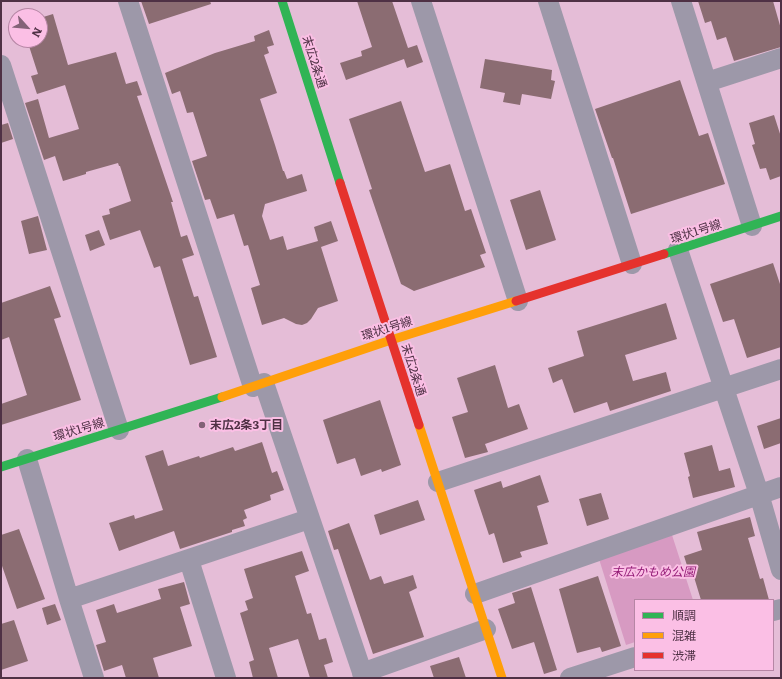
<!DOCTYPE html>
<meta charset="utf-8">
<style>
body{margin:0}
#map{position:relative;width:782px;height:679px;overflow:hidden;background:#e5bdd7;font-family:Literata,"Noto Sans JP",serif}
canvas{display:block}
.frame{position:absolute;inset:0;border:2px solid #4f3145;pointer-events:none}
.legend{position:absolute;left:634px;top:599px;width:140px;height:72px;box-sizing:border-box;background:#fbbfe5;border:1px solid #b686a5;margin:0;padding:5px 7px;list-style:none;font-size:12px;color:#4f3145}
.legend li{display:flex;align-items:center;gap:8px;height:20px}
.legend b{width:20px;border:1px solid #b686a5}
.north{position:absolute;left:8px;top:8px;width:40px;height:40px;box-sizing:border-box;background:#fbbfe5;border:1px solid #b686a5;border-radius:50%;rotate:117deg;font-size:11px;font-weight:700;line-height:16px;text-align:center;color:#4f3145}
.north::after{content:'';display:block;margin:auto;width:14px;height:18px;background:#846278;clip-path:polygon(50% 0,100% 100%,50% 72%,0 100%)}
</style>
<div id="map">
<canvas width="782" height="679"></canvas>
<div class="frame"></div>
<ul class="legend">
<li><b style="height:5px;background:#30b455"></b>順調</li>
<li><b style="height:5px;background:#ff9f0a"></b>混雑</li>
<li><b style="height:5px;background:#e5322d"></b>渋滞</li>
</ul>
<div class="north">N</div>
</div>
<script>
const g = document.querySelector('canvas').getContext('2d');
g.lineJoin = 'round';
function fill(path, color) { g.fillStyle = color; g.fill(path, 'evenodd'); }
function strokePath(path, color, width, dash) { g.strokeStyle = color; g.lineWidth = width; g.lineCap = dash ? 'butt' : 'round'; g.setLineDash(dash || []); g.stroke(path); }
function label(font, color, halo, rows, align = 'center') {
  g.font = font + ' Literata,"Noto Sans JP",serif'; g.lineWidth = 4; g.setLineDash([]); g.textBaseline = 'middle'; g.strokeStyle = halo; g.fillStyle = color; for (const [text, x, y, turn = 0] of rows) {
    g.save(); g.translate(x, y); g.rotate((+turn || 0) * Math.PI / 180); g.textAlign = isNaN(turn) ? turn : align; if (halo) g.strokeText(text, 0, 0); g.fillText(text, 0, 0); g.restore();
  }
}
fill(new Path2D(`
 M672,535l21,65h-58v42l-9,3 -27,-86z`), '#d79ac2');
fill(new Path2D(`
 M141,1h69l1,3 -62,20z
 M357,1h35l16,47 9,-3 6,17 -16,6 -3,-9 -58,21 -6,-17 22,-7 -1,-5 11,-4z
 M698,1h75l8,28v18l-47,14 -8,-24 -9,3 -6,-19 -6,2z
 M53,14l15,51 48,-13 10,32 11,-3 5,14 -5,1 36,106h-2l10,35 6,-2 7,20 -12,4 12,38 4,-1 19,61 -27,8 -30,-99 -6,2 -14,-38 -30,10 -8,-24 8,-2 -1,-5 22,-8 -11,-35h-1l-1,-3 -32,9v2l-23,7 -8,-25 -11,4 -19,-57 13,-4 11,39 30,-9 -14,-44 -28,9 -6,-18 7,-2 -9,-28 6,-1 -1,-5h6v-22z
 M269,30l5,15 -7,2 2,6 -5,2 13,38 -17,6 15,46 8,26h1l3,8 15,-5 5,17 -42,13 -3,12 8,24 13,-4 4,14 31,-9 -4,-14 17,-6 7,20 -17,6 17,54 -20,7 -7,11 -4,4 -5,2 -6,-1 -12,-6 -22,7 -11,-37 9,-3 -12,-40 -4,1 -10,-32 -17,5 -7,-20 -5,1 -13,-39 15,-5 -14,-44 -6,1 -7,-22 -8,3 -7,-21 50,-20 40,-12 -1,-5z
 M485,59l67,11 -1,10 4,1 -4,18 -29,-5 -2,11 -17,-3 2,-9 -25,-5z
 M680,80l19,56 9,-3 17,51 -94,30 -18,-56h-1l-17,-49z
 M401,101l24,71 25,-8 15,47 6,-2 15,44 -6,2 5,12 -71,24 -13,-7 -32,-94 3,-1 -23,-70z
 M774,115l7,22v39l-11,4 -4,-12 -6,1 -8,-24 3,-1 -6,-21z
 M8,123l5,16 -12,4v-18z
 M540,190l16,50 -30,10 -16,-50z
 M38,216l9,34 -18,4 -8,-33z
 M99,230l6,15 -15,6 -5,-16z
 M773,263l8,24v60l-34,11 -13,-39 -11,3 -13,-38z
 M50,286l11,31 -7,2 27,81 -80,25v-21l26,-9 -18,-58 -8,3v-37z
 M666,303l11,36 -52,16 8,26 33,-9 5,19 -61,20 -3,-9 -33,11 -12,-34 -9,4 -5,-15 36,-12 -7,-25z
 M495,365l13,43 11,-4 9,25 -43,15 3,8 -23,6 -13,-41 16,-5 -11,-34z
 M380,400l21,65 -19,7 -1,-3 -20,7 -6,-18 -18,6 -14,-44z
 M781,418v25l-17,6 -7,-23z
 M262,442l10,31 5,-2 7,19 -14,5 1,5 -27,10 3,8 -4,2 2,6 -13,4v2l-52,17 -6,-18 -55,20 -10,-28 25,-8 1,4 28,-9 -18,-54 18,-6 5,16 31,-10 1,2 33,-11 2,4z
 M712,445l7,26 11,-3 5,19 -42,11 -5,-21 2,-1 -6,-23z
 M540,475l9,27 -12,4 11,38 -28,8 2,5 -19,6 -9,-30 -5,2 -15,-45 27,-9 2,7z
 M601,493l8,26 -22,7 -8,-27z
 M418,500l7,20 -45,15 -6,-20z
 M750,517l5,19 -7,2 12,41 3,-1 6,22h-68l-7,-23 -3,1 -7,-22 18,-6 -5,-18z
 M349,523l21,57 11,-4 3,8 29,-9 4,13 -8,4 15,45 -51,17 -35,-105 -4,1 -6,-19z
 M19,529l26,70 -28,10 -16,-46v-28z
 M302,551l7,20 -14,5 12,38 4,-1 8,27 7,-2 7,24 -9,3 4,13h-18l-12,-39 -29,9 9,30h-25l-4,-16 5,-2 -14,-47 8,-3 -3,-9 8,-3 -9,-29z
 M598,576l23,70 -19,6 -2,-5 -23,6 -18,-64z
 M184,582l6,22 -10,3 12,39 -39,12 6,20h-33l-4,-13 -18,6 -8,-26 10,-3 -10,-32 18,-6 3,9 44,-14 -3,-10z
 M531,587l26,83 -13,4 -10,-32 -22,7 -14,-40 17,-6 -3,-10z
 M55,604l6,16 -14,5 -5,-17z
 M14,620l14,41 -27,9v-46z
 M459,657l7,21h-32l-4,-12z`), '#8b6c72');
strokePath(new Path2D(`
 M128,1l125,386
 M421,1l97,300
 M548,1l84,263
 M681,1l71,225
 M1,65l118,365
 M707,82l74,-24
 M678,250l81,244 22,76
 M264,383l100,295
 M27,459l42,140 25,79
 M438,482l343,-113
 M189,560l37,118
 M475,594l306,-107
 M69,599l240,-80
 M773,611l8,-2
 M362,673l124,-44
 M570,678l65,-21`), '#9d98a9', 20);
strokePath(new Path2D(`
 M282,1l58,182
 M664,254l117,-38
 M1,467l221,-70`), '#30b455', 9);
strokePath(new Path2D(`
 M222,397l169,-57 125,-39
 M419,425l83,253`), '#ff9f0a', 9);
strokePath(new Path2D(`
 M340,183l79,242
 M516,301l148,-47`), '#e5322d', 9);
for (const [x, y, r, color] of [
 [202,425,4,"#846278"]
]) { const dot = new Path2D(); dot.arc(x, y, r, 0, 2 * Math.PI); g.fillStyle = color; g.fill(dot); strokePath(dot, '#fbbfe5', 1.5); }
label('12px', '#4f3145', '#fbbfe5', [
 ["末広2条通",314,62,72],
 ["環状1号線",696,232,-18],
 ["環状1号線",387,329,-18],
 ["末広2条通",413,370,72],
 ["環状1号線",79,430,-17]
]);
label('bold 12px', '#4f3145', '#fbbfe5', [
 ["末広2条3丁目",210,425]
], 'left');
label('italic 12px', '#931b76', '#fbbfe5', [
 ["末広かもめ公園",653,572]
]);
</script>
